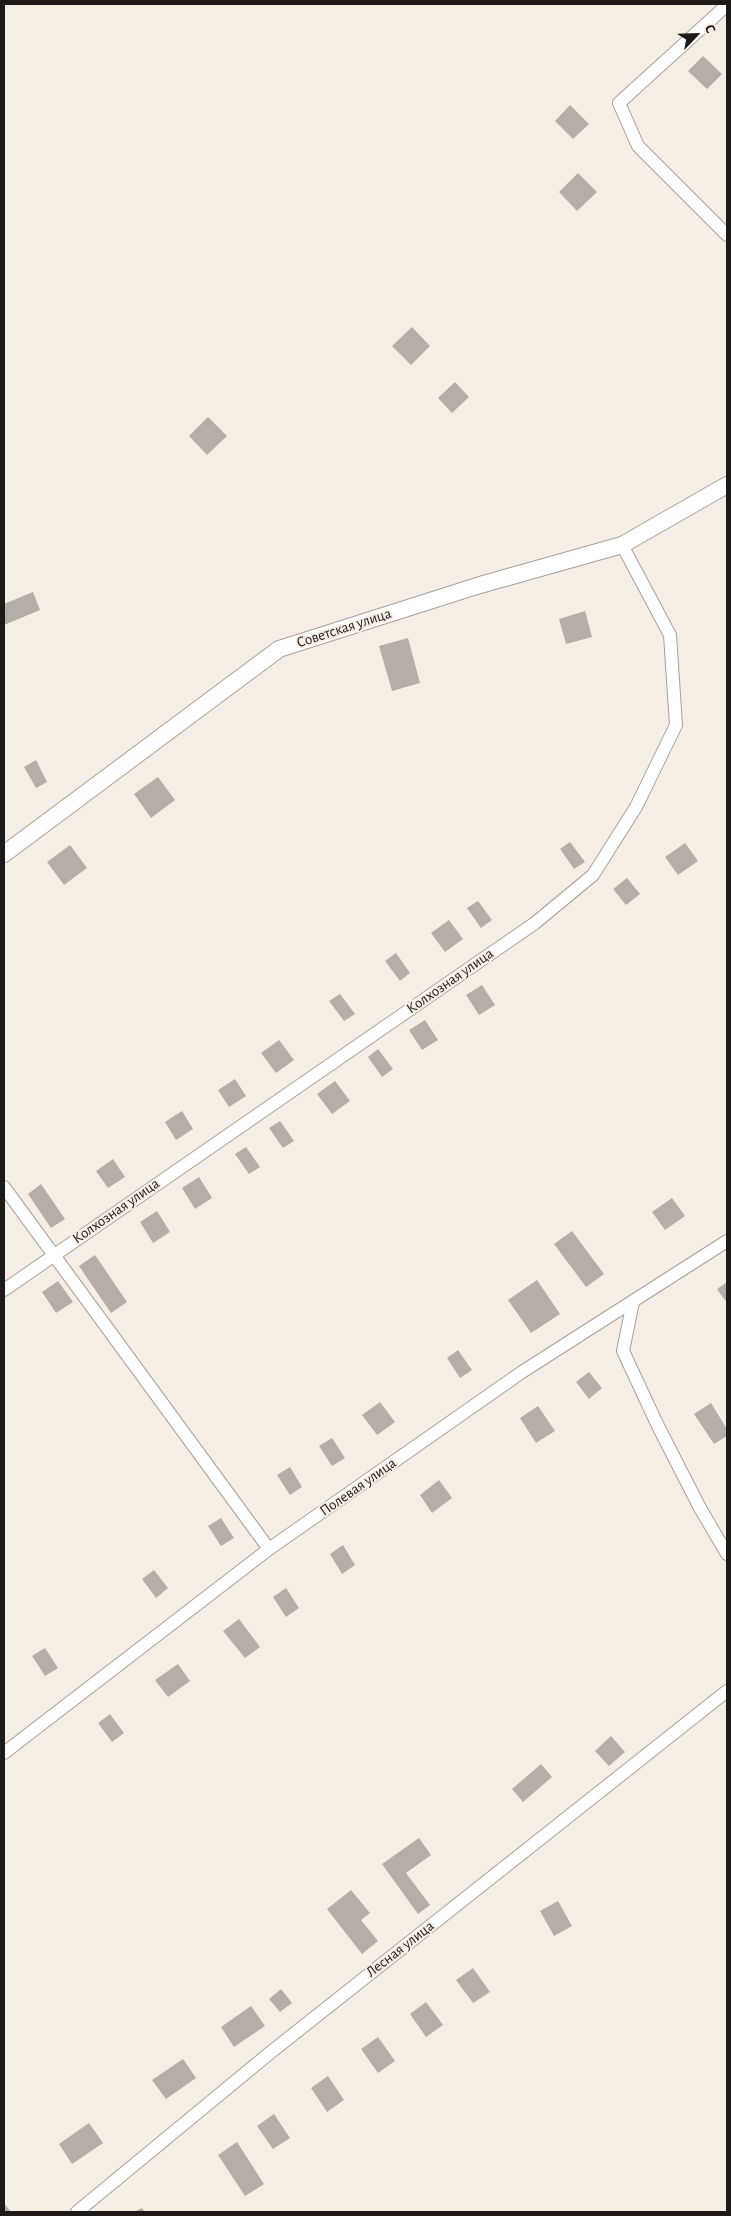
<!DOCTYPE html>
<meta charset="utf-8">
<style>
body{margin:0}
#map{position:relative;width:731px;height:2216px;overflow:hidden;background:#f6eee5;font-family:"Alegreya Sans",sans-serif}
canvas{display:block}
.frame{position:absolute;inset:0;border:5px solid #1d1a17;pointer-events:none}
.north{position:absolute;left:671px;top:10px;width:50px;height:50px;-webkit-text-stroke:4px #f6eee5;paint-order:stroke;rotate:66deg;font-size:14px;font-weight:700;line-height:20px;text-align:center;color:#1d1a17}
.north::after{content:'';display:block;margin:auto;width:18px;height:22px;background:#1d1a17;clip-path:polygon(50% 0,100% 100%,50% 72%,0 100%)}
</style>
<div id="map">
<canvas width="731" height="2216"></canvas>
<div class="frame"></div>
<div class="north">С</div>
</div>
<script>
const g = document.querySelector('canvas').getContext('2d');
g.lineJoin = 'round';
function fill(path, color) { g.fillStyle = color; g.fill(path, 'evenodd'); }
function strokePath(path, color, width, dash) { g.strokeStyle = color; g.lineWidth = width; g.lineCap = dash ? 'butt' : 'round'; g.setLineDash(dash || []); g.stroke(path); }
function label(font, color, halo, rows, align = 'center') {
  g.font = font + ' "Alegreya Sans",sans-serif'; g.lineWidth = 4; g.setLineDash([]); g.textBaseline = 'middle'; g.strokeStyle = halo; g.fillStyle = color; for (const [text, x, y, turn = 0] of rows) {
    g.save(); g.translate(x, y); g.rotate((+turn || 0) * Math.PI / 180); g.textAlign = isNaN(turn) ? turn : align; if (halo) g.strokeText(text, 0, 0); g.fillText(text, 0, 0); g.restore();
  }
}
fill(new Path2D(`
 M703,56l19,18 -15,15 -19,-18z
 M570,105l19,19 -16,15 -18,-18z
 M578,173l19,19 -20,19 -18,-19z
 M412,327l18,19 -19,19 -19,-19z
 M455,382l14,15 -17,16 -14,-15z
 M208,417l19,19 -20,19 -18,-19z
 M33,592l7,18 -36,15v-21z
 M585,611l7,26 -26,7 -7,-25z
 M408,638l12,45 -28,8 -13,-45z
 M36,760l11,22 -11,6 -12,-21z
 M158,777l17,23 -24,18 -17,-24z
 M570,842l15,20 -11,7 -14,-20z
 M685,843l13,18 -20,14 -13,-18z
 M70,845l17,23 -23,17 -17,-23z
 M627,878l13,16 -14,11 -13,-16z
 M478,901l14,19 -11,8 -14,-20z
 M449,920l14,19 -18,13 -14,-19z
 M396,953l14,20 -10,8 -15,-20z
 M482,985l13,20 -16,10 -13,-20z
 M340,994l15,20 -11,7 -15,-20z
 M425,1020l13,20 -16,10 -13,-20z
 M279,1040l15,20 -18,13 -15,-20z
 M378,1049l15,20 -11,8 -14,-20z
 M235,1079l11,17 -17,11 -11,-17z
 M335,1081l15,20 -18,13 -15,-20z
 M182,1111l11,18 -17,11 -11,-18z
 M280,1121l14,20 -11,7 -14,-20z
 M246,1147l14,20 -11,7 -14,-20z
 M113,1159l12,18 -17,11 -12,-17z
 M199,1177l13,21 -17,11 -13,-21z
 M41,1184l24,35 -14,9 -23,-34z
 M672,1198l13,18 -20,14 -13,-18z
 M157,1211l13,21 -17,11 -13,-21z
 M572,1231l32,43 -18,13 -32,-43z
 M95,1255l32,47 -16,11 -32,-47z
 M537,1280l23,34 -29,19 -23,-33z
 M58,1281l15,21 -17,11 -14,-21z
 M727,1282v21l-10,-14z
 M458,1350l14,20 -12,8 -13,-20z
 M589,1372l13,16 -13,11 -13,-17z
 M380,1402l15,20 -18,13 -15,-20z
 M711,1403l16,26v7l-13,8 -20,-30z
 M538,1406l17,25 -19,12 -16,-25z
 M332,1438l13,20 -13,8 -13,-20z
 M290,1467l12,20 -12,8 -13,-20z
 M439,1480l13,18 -20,15 -12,-18z
 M221,1518l13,20 -13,8 -13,-20z
 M343,1545l12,20 -13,9 -12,-20z
 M154,1570l14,18 -12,10 -14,-19z
 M286,1588l13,20 -13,9 -13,-20z
 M239,1619l21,28 -15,11 -22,-27z
 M45,1648l13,20 -13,8 -13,-20z
 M178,1664l12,17 -22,16 -13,-17z
 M110,1714l14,19 -12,9 -14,-19z
 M611,1736l14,16 -16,14 -14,-15z
 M541,1764l11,13 -29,25 -11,-13z
 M419,1838l12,17 -25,18 24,32 -12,9 -36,-50z
 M351,1890l19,23 -9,7 17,21 -16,13 -35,-45z
 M558,1901l14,25 -18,10 -14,-25z
 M473,1968l17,24 -17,11 -17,-23z
 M281,1989l11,14 -12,9 -11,-13z
 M426,2002l17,23 -17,12 -16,-23z
 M251,2006l14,20 -31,21 -13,-20z
 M378,2037l17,24 -17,12 -17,-24z
 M183,2059l13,19 -30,21 -14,-19z
 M328,2076l16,24 -17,12 -16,-24z
 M274,2114l16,24 -17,11 -16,-23z
 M89,2123l14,20 -31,21 -13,-20z
 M237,2142l27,42 -19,12 -27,-41z
 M4,2203l7,9h-7z
 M142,2208l3,4h-11z`), '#b6aea6');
const minor = new Path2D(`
 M727,5l-108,98 19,43 89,89
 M4,1187l265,362
 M4,1290l531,-367 58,-48 43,-68 40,-82 -6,-90 -48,-90
 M633,1302l-10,49 35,75 42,82 27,46
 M4,1753l265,-204 253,-177 205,-131
 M77,2212l194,-160 456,-361`);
const tertiary = new Path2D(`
 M4,854l275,-205 201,-64 142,-40 105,-60`);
strokePath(minor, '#a9a099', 14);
strokePath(tertiary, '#a9a099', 18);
strokePath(minor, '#fff', 12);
strokePath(tertiary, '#fff', 16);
label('15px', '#1d1a17', '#f6eee5', [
 ["Советская улица",344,628,-18],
 ["Колхозная улица",450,981,-35],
 ["Колхозная улица",116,1211,-35],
 ["Полевая улица",358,1487,-35],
 ["Лесная улица",400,1949,-38]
]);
</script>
